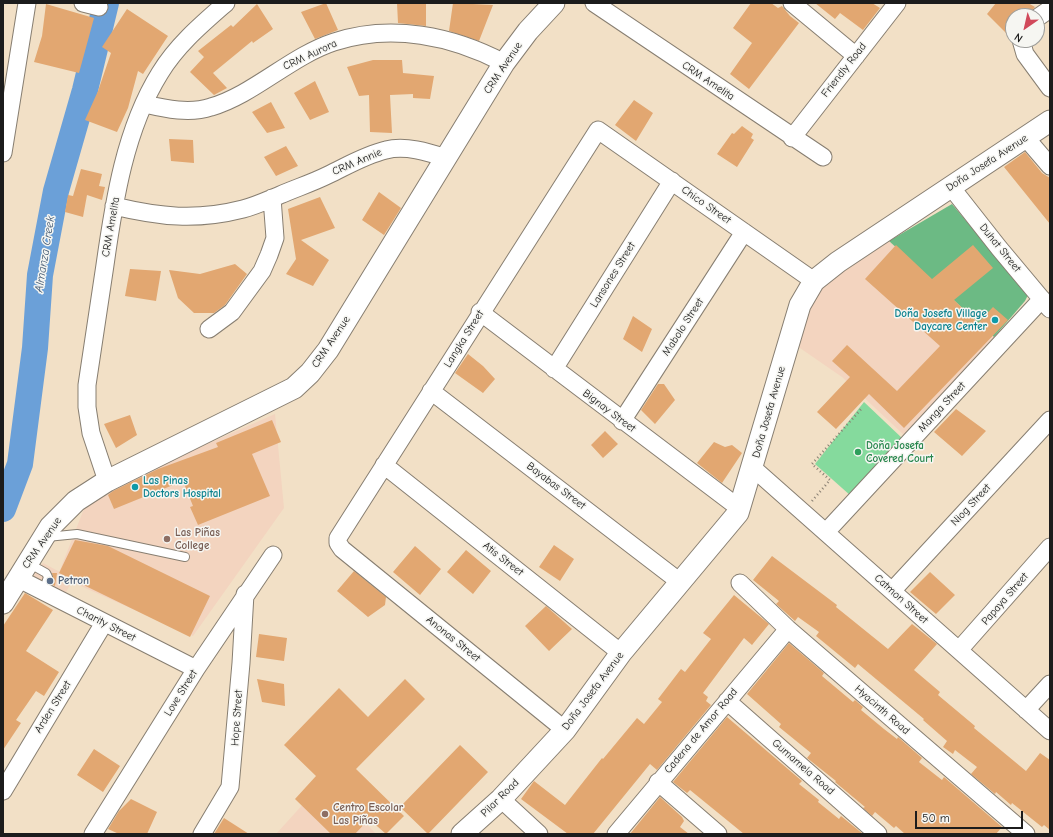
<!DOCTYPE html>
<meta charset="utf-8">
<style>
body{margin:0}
#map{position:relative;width:1053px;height:837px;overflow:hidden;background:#f2e0c6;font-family:"Comic Neue",sans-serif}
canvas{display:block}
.frame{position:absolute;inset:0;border:4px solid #1c1c1c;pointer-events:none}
.north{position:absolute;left:1005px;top:8px;width:40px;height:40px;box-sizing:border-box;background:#f6f6f2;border:1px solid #9f9f9c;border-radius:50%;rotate:214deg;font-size:11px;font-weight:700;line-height:16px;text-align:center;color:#1c1c1c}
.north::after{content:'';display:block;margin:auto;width:14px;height:18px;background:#d1495b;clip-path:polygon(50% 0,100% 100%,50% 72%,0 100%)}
.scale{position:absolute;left:915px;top:811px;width:108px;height:18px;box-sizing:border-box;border:2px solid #1c1c1c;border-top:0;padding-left:5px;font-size:12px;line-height:14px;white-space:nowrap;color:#1c1c1c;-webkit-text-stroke:3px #f6f6f2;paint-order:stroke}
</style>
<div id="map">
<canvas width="1053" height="837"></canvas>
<div class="frame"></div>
<div class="north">N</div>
<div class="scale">50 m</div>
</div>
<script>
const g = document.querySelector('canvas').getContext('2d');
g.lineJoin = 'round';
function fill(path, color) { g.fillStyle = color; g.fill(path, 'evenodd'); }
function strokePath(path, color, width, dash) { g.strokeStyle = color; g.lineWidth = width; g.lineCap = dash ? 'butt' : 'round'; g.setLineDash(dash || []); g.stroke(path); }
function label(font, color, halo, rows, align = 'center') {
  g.font = font + ' "Comic Neue",sans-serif'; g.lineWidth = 3; g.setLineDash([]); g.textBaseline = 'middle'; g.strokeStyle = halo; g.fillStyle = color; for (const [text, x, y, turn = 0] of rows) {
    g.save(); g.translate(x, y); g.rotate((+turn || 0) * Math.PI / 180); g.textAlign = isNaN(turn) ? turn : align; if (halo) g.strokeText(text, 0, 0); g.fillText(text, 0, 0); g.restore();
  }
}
fill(new Path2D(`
 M889,241l105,96 -89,99 -63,-59 -45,-31 17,-54z
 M275,414l9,94 -91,128 -119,-53 2,-5 -16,-8 29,-74z
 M43,563l30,16 -10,19 -34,-16z
 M325,780l51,54h-100z`), '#f3d4bf');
fill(new Path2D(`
 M864,402l39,37 -52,57 -36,-32z`), '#85da9d');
fill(new Path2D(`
 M952,204l76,91 -3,6 -31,36 -105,-96z`), '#6cba84');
strokePath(new Path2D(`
 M3,509l17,-45 15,-116 5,-73 16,-84 29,-101 21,-87`), '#6ba0d8', 26);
fill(new Path2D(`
 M326,3l12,27 -23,9 -14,-27z
 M397,3h29v23l-28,-3z
 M453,3l40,2 -14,36 -30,-10z
 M751,3h20l7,5 4,-2 8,10 9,7 -50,66 -19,-15 22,-31 -19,-15z
 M815,3h57l8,5 -17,22 -23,-17 -5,6z
 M996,3h32l7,4 -8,9h-14v18l-2,4 -24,-24z
 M46,4l48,14 -15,55 -45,-11 8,-26z
 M257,4l16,25 -20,14 -1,-2 -39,32 14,15 -13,7 -24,-23 14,-15 -6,-6 33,-26 2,2z
 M127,9l41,27 -25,38 -5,-3 -10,37 -11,24 -32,-12 13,-29 13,-38 -9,-6z
 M373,60h29l1,13 31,3 -4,23 -17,-1v-4l-23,1 2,38 -22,-1 -1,-37 -10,1 -12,-29z
 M315,81l14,31 -19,8 -16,-27z
 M634,100l19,13 -17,28 -21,-16z
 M271,102l14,26 -18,5 -15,-21z
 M742,126l11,8 -2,4 3,2 -17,27 -20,-13 15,-21 2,1z
 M169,139l24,1 1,23 -23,-2z
 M286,146l12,20 -22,10 -12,-19z
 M1025,152l17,21 8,5v46l-46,-57z
 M81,169l21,5 -3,12 6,1 -3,13 -15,-5 -4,22 -18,-5 3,-17 5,1z
 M379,192l22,16 -17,27 -22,-15z
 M320,197l15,31 -34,12 28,20 -16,26 -27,-12 10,-15 -8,-50z
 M896,245l36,34 41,-34 20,23 -39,32 24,23 15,-16 15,13 -104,108 -35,-34 -33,35 -19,-17 33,-35 -18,-16 15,-16 50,46 43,-45 -75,-67z
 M235,264l12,10 -22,31 -11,8h-20l-16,-15 -9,-28 31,4z
 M130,269l31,2 -5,30 -31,-5z
 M633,316l19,13 -10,23 -19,-13z
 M468,354l15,12 12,13 -12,14 -28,-20z
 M658,384h6l11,16 -20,24 -14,-14z
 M956,409l30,22 -24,25 -28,-24z
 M130,415l7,20 -21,13 -12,-24z
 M272,420l9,22 -29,12 18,42 -72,29 -8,-18 3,-1 -10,-25 -69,28 -6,-14 5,-4 45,-22 60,-22 -2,-4z
 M605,431l13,13 -15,14 -12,-13z
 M714,442l11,5 7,-2 10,8 -20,30 -25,-20z
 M75,540l33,6 102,50 -20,41 -131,-64z
 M554,545l20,14 -14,22 -21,-14z
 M415,546l26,23 -21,26 -27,-23z
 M466,550l25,21 -18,23 -26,-22z
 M772,556l65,49 -1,2 52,42 24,-25 25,20 -23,26 26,22 -2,3 37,31 -1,2 52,43 14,-18 10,7v70l-6,-5 -2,2 -30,-24 -1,2 -15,-13 -1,2 -24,-20 6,-7 -22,-17 -2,4 -10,-7 4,-6 -24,-21 1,-1 -66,-55 -3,4 -39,-32 3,-4 -21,-15 -3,4 -19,-17 3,-3 -26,-21z
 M354,571l32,26 -1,8 -17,12 -31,-26z
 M930,572l25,23 -19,19 -26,-22z
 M52,573h5l-2,13 -4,-2 2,-7z
 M25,593l28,17 -27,41 33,21 -15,24 -8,-5 -20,29 5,3 -18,27v-124z
 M734,595l35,29 -17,21 -8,-7 -41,55 5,4 -2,4 5,4 -54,65 -7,-6 -57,70h-25l-47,-35 13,-18 31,24 37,-47 1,1 34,-41 7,6 18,-22 -4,-3 23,-30 4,3 26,-33 -8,-6z
 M546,606l26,23 -23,22 -24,-25z
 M259,634l28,4 -3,23 -28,-4z
 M789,643l35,30 -2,3 31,26 2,-2 8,7 -2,3 23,19 13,10 1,-2 24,21 -3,4 23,18 2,-3 58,50 -6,7h-91l-9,-8 -2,2 -19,-16 -3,4 -9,-8 2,-1 -30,-25 1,-1 -29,-23 4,-5 -32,-26 2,-3 -34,-30z
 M257,679l27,5 1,22 -23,-4z
 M405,679l20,20 -69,70 48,47 -18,18 -17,-15 -14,15h-24l-36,-35 21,-23 -32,-31 55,-57 29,29z
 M727,717l75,64 -3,3 20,16 -1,2 21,17 2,-3 22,18h-119l-54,-44 -3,3 -14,-11z
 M460,745l28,27 -60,62 -28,-27z
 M94,749l26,17 -17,26 -26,-17z
 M660,797l22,20 2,4 -4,6 9,7h-59z
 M131,799l26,13 -10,22h-28l-11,-5 11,-18z
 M224,818l25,16h-35z`), '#e2a771');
const service = new Path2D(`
 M47,537l30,-3 108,23
 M28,563l18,10 2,4 -5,15`);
const minor = new Path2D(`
 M83,3l16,4
 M594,3l229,154
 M792,3l64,53
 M1037,18l13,-9
 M1021,40l4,14 25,34
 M145,104c21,5 45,10 66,3 42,-12 80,-51 123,-65 57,-19 119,-6 170,21
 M792,138l105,-135
 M1026,138l24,28
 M3,153l24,-150
 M951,187l48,61 51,61
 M114,206c46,11 82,15 129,3 12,-3 25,-9 37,-14 16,-7 32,-12 48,-20 19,-9 37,-20 58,-25 19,-5 42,2 60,8
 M480,312l259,196
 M209,329l23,-17 30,-41 7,-16 6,-17 -3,-40
 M554,369l118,-188
 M431,391l249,191
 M622,421l122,-189
 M384,465l237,188
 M753,468l297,263
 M107,481l-16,-48 -4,-26v-22c6,-40 12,-80 18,-120 9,-64 20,-136 55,-192 17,-28 42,-49 66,-70
 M826,532l216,-233
 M17,578l179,91
 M740,583l48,46 238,205
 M892,591l158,-171
 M959,650l91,-103
 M727,701l151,133
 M1026,710l24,-26
 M565,730l-223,-181 -4,-6v-5l260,-408 216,151
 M658,782l60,52
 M3,791l101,-168
 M501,799l38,35
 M93,834l103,-165 77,-114
 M202,834l28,-47 11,-124 4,-69
 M616,834l172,-205`);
const tertiary = new Path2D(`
 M3,603l47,-76 26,-26 31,-20 187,-93 16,-15 18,-23 176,-287 24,-32 26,-28
 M462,834l39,-35 64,-69 56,-77 117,-140 62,-208 14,-24 24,-19 212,-141`);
strokePath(service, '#877e71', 10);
strokePath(minor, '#877e71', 19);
strokePath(tertiary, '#877e71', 23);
strokePath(new Path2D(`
 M812,501l18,-21 -18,-16 50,-56`), '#877e71', 2.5, [1, 3]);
strokePath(service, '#fff', 8);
strokePath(minor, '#fff', 17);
strokePath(tertiary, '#fff', 21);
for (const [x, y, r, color] of [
 [995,320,4,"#0f9aa8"],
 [858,452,4,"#2e9e5b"],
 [135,487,4,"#0f9aa8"],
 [167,539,4,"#8d6e63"],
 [50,581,4,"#5c6f8a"],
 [325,814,4,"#8d6e63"]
]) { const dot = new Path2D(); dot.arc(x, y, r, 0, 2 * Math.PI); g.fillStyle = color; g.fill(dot); strokePath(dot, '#f6f6f2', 1.5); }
label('11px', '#1c1c1c', '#f6f6f2', [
 ["CRM Aurora",310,55,-25],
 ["CRM Avenue",503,68,-56],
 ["Friendly Road",844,70,-52],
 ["CRM Amelita",708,81,34],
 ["CRM Annie",357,162,-23],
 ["Doña Josefa Avenue",987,163,-33],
 ["Chico Street",706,205,35],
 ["CRM Amelita",111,227,-80],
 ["Duhat Street",1000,248,51],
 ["Lansones Street",613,275,-58],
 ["Mabolo Street",683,327,-57],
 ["Langka Street",464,339,-58],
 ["CRM Avenue",331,342,-56],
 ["Manga Street",942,407,-47],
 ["Bignay Street",609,411,37],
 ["Doña Josefa Avenue",769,412,-74],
 ["Bayabas Street",556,486,37],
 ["Niog Street",971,505,-47],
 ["CRM Avenue",42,543,-55],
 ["Atis Street",503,559,38],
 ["Catmon Street",901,599,42],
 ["Papaya Street",1005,599,-49],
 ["Charity Street",106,624,27],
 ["Anonas Street",453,639,39],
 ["Doña Josefa Avenue",593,691,-53],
 ["Love Street",181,693,-58],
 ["Arden Street",53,707,-58],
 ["Hyacinth Road",882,710,41],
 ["Hope Street",237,718,-86],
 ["Cadena de Amor Road",701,731,-50],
 ["Gumamela Road",803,767,41],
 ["Pilar Road",500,798,-45]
]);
label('bold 11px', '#0d838f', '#f6f6f2', [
 ["Doña Josefa Village",987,314],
 ["Daycare Center",987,327],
 ["Las Pinas",143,481,"left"],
 ["Doctors Hospital",143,494,"left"]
], 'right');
label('bold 11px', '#27864d', '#f6f6f2', [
 ["Doña Josefa",866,446],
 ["Covered Court",866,459]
], 'left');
label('bold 11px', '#785e54', '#f6f6f2', [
 ["Las Piñas",175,533],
 ["College",175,546],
 ["Centro Escolar",333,808],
 ["Las Piñas",333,821]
], 'left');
label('bold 11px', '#4e5e75', '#f6f6f2', [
 ["Petron",58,581]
], 'left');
label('italic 12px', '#405771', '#f6f6f2', [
 ["Almanza Creek",45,254,-81]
]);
</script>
